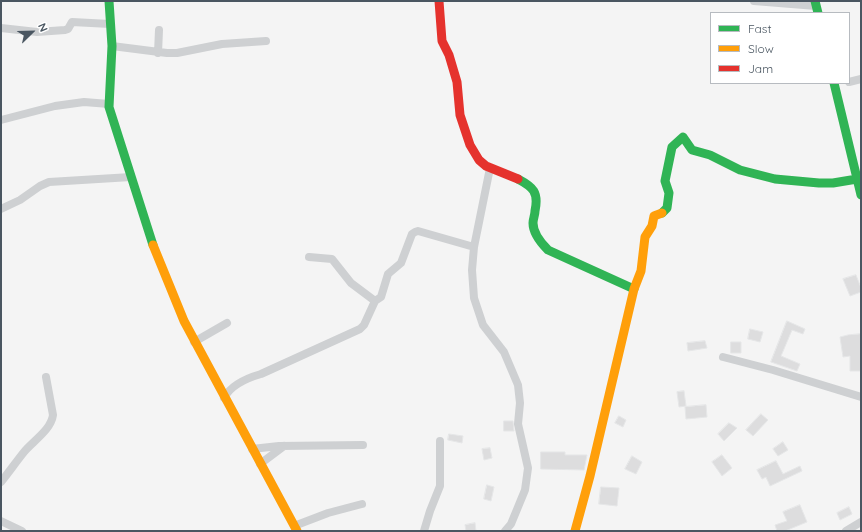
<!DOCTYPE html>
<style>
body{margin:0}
#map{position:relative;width:862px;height:532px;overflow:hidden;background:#f4f4f4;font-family:Quicksand,sans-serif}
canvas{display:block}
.frame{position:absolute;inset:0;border:2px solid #4a5661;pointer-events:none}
.legend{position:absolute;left:710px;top:12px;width:140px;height:72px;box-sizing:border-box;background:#fff;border:1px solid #b7bbc0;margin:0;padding:5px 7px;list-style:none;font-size:12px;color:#4a5661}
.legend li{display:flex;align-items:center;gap:8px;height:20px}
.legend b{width:20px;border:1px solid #b7bbc0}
.north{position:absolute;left:12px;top:12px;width:40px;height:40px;-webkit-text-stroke:3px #fff;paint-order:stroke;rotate:67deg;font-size:11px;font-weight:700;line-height:16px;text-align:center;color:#4a5661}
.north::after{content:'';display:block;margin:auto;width:14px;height:18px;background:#4a5661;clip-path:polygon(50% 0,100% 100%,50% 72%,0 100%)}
</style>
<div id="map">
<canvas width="862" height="532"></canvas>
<div class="frame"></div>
<ul class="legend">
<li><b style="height:5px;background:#30b455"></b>Fast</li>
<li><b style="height:5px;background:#ff9f0a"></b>Slow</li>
<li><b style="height:5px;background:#e5322d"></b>Jam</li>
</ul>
<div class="north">N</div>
</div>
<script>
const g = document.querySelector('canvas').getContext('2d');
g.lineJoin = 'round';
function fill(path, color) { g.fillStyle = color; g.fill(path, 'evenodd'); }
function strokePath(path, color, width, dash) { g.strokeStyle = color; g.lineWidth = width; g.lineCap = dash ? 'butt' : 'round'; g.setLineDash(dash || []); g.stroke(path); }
const building = new Path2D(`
 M856,275l5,13v4l-11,4 -7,-17z
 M787,321l18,8 -2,5 -11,-4 -11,26 19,8 -3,7 -26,-9z
 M750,329l13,3 -3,10 -12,-3z
 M861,334v37h-11v-15l-7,1 -3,-20 8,-2z
 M705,341l2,7 -19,3 -1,-8z
 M731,342h10v11h-10z
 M684,391l2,15 -7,1 -2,-15z
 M706,405l1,12 -21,2 -1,-12z
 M761,414l7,6 -15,16 -7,-6z
 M619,416l7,4 -3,7 -8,-4z
 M504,421h9l1,10h-10z
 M729,423l8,5 -13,13 -6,-7z
 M449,434l14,2 -1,7 -14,-3z
 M783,442l5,8 -10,6 -5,-7z
 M490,448l2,10 -8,2 -2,-11z
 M541,452h24v3h22l-3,15 -43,-1z
 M722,455l10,13 -10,8 -10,-14z
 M632,456l10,6 -6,12 -11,-5z
 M776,461l7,13 17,-8 2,5 -32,15 -4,-9 -4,2 -5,-9z
 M487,485l7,2 -3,14 -7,-2z
 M601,487l18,1 -2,18 -18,-2z
 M800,505l7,17 -22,9h-8l-2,-6 12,-4 -4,-9z
 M849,507l3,7 -12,6 -3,-7z
 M475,523l1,8h-10l-1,-6z`);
fill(building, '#ddddde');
strokePath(building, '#e5e6e7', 1);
strokePath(new Path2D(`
 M754,1l62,5
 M1,28l36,4 28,-2 3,-1 4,-7 38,2
 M112,46l55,7h10l45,-9 44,-3
 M158,53l1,-23
 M849,82l12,-3
 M1,120l54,-14 29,-4 25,2
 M490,168l-16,79 -2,23 2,28 9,27 21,27 14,33 2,18 -2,21 10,44 -3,22 -14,34 -6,7
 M1,209l19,-9 20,-14 9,-4 82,-5
 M309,257l23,2 19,24 24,18
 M194,342l33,-19
 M723,357l50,13 88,27
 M224,398c7,-13 23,-20 37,-24l99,-45 4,-4 11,-24 6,-4 7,-23 13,-11 11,-29 3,-2 3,-1 56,16
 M252,449l27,-3 84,-1
 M260,464l24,-18
 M1,482c8,-10 15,-20 23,-30 9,-11 27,-22 29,-37l-7,-38
 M1,521l21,10
 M294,526l34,-13 34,-9
 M424,531l6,-20 10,-25v-45
 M846,531l15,-9`), '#ced0d2', 8);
strokePath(new Path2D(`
 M109,1l3,45 -3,61 44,138
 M815,1l3,12
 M834,83l27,112
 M518,179c15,8 21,13 17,32 0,4 -2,8 -2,12 0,11 8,20 15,27l86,39
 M662,213l5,-5 2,-15 -4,-12 7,-34 11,-10 9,13 18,5 30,15 35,9 44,4h14l24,-4`), '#30b455', 9);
strokePath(new Path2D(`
 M153,245l31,76 113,210
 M575,531l15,-55 44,-187 7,-18 4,-34 7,-11 2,-10 8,-3`), '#ff9f0a', 9);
strokePath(new Path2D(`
 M439,1l3,40 7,14 8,27 3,33 10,30 9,15 7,6 32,13`), '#e5322d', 9);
</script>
